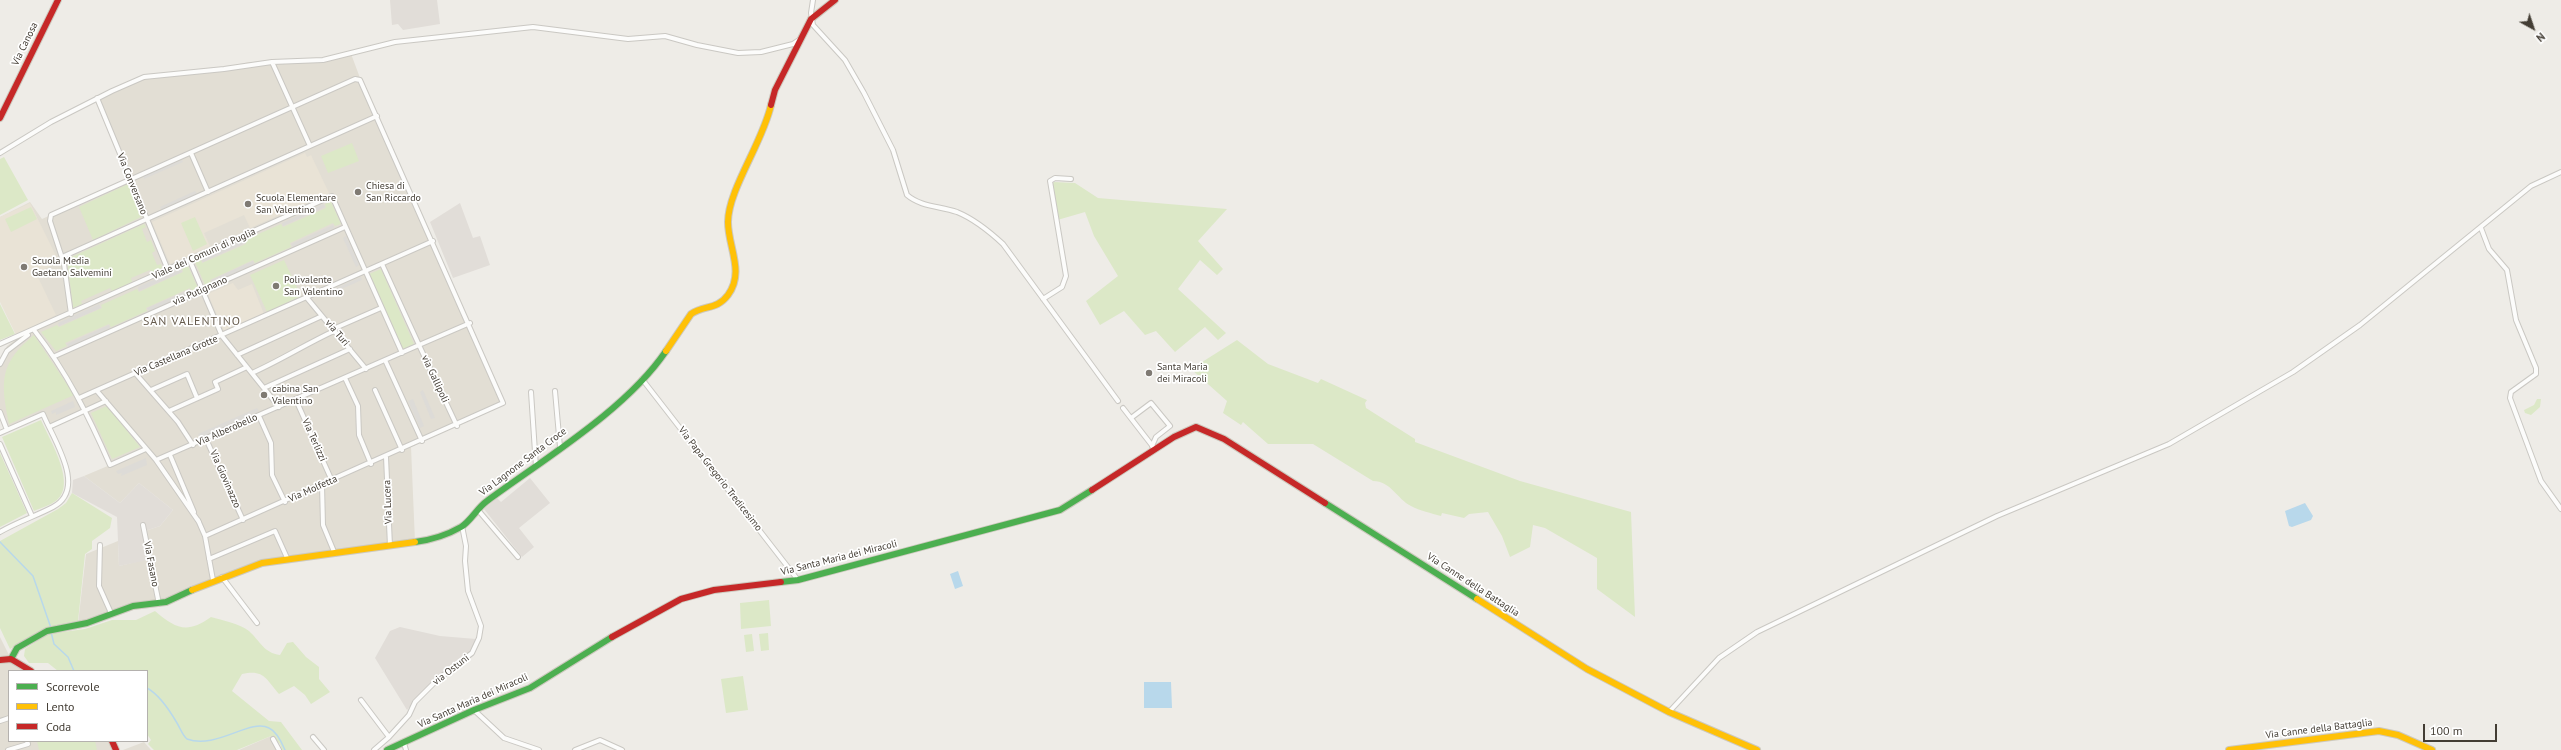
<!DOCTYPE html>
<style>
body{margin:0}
#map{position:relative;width:2561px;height:750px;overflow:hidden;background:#eeece7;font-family:"PT Sans",sans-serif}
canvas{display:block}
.legend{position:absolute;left:8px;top:670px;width:140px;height:72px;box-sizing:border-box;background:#fff;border:1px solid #b4b1ae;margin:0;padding:5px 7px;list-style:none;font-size:12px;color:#433d34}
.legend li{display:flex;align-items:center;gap:8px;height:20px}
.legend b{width:20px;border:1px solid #b4b1ae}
.north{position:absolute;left:2513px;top:8px;width:40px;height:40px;-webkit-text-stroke:3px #fff;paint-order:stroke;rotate:140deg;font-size:11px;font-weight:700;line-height:16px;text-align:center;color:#433d34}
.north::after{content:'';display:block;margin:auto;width:14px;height:18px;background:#433d34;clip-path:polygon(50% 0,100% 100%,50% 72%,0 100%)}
.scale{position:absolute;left:2423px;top:724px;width:74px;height:18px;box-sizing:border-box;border:2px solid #433d34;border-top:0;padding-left:5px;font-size:12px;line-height:14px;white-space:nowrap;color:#433d34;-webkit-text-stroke:3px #fff;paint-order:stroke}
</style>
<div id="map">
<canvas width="2561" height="750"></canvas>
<ul class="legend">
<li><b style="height:5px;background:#4caf50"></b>Scorrevole</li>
<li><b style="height:5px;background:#ffc107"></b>Lento</li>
<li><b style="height:5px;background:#c62828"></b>Coda</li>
</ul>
<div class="north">N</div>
<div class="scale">100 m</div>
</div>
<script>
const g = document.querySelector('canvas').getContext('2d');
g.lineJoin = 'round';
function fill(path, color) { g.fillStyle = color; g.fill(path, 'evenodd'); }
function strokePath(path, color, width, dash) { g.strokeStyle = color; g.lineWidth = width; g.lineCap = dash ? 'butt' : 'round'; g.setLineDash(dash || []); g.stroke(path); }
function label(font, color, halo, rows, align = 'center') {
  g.font = font + ' "PT Sans",sans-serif'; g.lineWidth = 3.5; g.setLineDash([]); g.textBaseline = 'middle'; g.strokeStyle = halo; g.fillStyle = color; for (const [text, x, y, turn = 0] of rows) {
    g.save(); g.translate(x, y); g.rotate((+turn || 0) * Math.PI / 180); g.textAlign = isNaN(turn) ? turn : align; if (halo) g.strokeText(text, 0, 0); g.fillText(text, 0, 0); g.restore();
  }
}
fill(new Path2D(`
 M350,51l10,27 145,326 -94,43 4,95 -140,18 -61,19 -49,23 -36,5 -51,17 8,-70 32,-13 1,25 29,-7 -6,-27 18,-6 13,-16 -34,-27 -19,20 -36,-27 26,-11 -24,-55 -38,18 -5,-14 -36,15 -7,-17v-49l7,-17 12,-9 -19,-36v-84l30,-15 12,17 87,-39 -35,-82 55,-23 54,-3 46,-10 66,-1z
 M0,637l9,18 23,16h-23v70h103l3,9h-115z
 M271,736l8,9 1,5h-41z
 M144,742l7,8h-28z`), '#e2ded4');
fill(new Path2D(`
 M390,0h47l3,24 -37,6 -5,-6 -6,1z
 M460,203l13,35 7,-2 10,29 -37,13 -23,-56z
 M84,476l36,27 19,-20 34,27 -13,16 -18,6 6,28 -29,6 -2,-49 -45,-24 1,-13z
 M530,478l20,25 -31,25 15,19 -12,10 -38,-48 13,-11 4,4z
 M400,627l40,9 36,3 -5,14 -39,28 -25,29 -32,-52 15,-27z`), '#e1ddd8');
fill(new Path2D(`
 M305,153l2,4 4,-2 18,38 -79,35 -6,-13 -40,18 6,13 -40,18 -18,-42z
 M30,203l29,59 -23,11 20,42 -40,20 -16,-33v-85z
 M233,283l5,7 14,-6 12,30 -40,17 -16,-37z`), '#e9e3d6');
fill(new Path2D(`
 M352,143l7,18 -31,12 -7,-17z
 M4,157l24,43 -28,15v-56z
 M1054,182l21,1 23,15 129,11 -29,32 25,28 -6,6 -17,-15 -22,29 48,44 -8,7 -13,-13 -30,25 -19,-21 -11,4 -21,-24 -24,14 -14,-24 32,-25 -24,-40 -9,-24 -31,9 -3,-35z
 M128,184l13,33 -48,23 -14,-33z
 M331,202l10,22 -6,2 -2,-3 -43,20 1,4 -36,16 -2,-3 -43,20 1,3 -6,2 -10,-23 6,-2 1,3 44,-19 -1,-4 36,-16 2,3 43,-19 -1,-4z
 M31,207l6,12 -26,13 -6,-13z
 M195,217l12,27 -14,7 -12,-28z
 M144,224l2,3 -4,2 5,13 4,-2 4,11 -3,2 5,12 4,-1 1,4 -10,5 -2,-3 -19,8 1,4 -20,9 -2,-3 -29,13 1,3 -9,4 -6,-49z
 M284,260l17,36 -34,16 -17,-37z
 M188,266l10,22 -6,3 -2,-3 -44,20 1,3 -36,16 -2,-3 -44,19 2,3 -11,5 -15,-19 16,-7 2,2 43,-19 -1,-3 36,-16 2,3 44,-20 -1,-3z
 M381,269l33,75 -11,5 -34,-75z
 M0,304l15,30 -15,6z
 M34,335l40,60 -65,29c-9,-44 -9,-61 25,-89z
 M1237,340l31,24 50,19 3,-4 46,21 -2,3 1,5 49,31v3l105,39 111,31 4,105 -38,-28v-31l-52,-30 -12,-3 -3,22 -20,10 -8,-21 -14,-24 -19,2 -5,4 -22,-5 -1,3c-10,-3 -21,-5 -30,-10 -14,-7 -20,-25 -38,-25l-60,-37h-45l-25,-22 -2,3 -18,-12 4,-12 -36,-32z
 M2537,399h4l-1,8 -9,8 -6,-2 -1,-3 10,-5z
 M107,406l33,41 -28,12 -21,-46z
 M41,420c8,19 36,63 16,80 -6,5 -16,8 -23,11l-32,-74z
 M0,453l27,60 -27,14z
 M72,493l40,25 -2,10 -18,13v8l-7,5 -7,67c-26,4 -45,14 -68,28l-10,-21v-87l58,-32 8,-6z
 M769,600l2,26 -30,3 -1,-26z
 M155,611c21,18 32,23 56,6 11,3 29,7 38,14 11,10 15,22 31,24l7,-12 6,-1 13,15 13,10v12l11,13 -19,12 -6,-9 -11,-9 -15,8c-13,-15 -15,-25 -37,-20l-10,17 37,30 12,1 21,28h-20l-2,-6 -9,-8 -34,14h-83l-6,-6 3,-4 -4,-6v-63h-89l-10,-8h-19l-5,-7 1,-7 23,-15 37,-5 27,-9h24z
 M768,633l1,17 -8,1 -2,-17z
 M752,634l2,17 -8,1 -2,-17z
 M743,676l5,34 -22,3 -5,-34z
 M37,741h58l2,9h-58z`), '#dce8c7');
fill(new Path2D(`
 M182,160l1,2 -39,17 -1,-3z
 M195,191l2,3 -35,17 -2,-4z
 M323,204l2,3 -42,19 -1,-3z
 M333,225l1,3 -41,19 -2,-3z
 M346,236l13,29 -3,2 -13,-29z
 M243,239l2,4 -42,19 -2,-3z
 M253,261l1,3 -42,19 -1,-3z
 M180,268l2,4 -43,19 -1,-4z
 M361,277l1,3 -41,18 -1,-3z
 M189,290l2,3 -42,19 -2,-4z
 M99,304l2,4 -42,18 -1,-3z
 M109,325l1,3 -42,19 -1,-3z
 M423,390l12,28 -4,1 -11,-27z
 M413,399l11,27 -4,2 -12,-27z
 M73,401l2,6 -19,8v-3l-4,2 -1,-3z
 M257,408l2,3 -59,27 -2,-4z
 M146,458l1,7 -26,11 1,-3 -4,1 -2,-3z`), '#dddbd7');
fill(new Path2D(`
 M2305,503l8,13 -2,4 -19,7 -3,-1 -4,-15z
 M958,571l5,15 -8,3 -5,-15z
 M1144,682h27l1,26h-28z`), '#b8d8eb');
strokePath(new Path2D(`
 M0,542l33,34 18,52
 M51,632l3,12 14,13 6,14
 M147,688c13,7 23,23 30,35 3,5 6,13 10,16 29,11 63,-21 82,-11 7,3 13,15 16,22`), '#b8d8eb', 1.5);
const street = new Path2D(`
 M813,0l-2,13 2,12 32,35 19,33 29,57 14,45c14,12 33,11 50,17 17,7 32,19 46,32l115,157
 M272,62l38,84
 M97,98l71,172
 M0,153l51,-31 61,-31 32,-14 80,-8 48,-7 51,-2 72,-18 138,-15 95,12 37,-3 32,9 41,8 23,-1 32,-8 6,-4
 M191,153l17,39
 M2481,228l8,21 18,21 9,50 20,48v6l-25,18 -1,6 31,83 20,28
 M62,257l315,-141
 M190,261l32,75 57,71
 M382,264l37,81 51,-22
 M307,298l59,71
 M1043,299l19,-12 4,-11 -16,-95 5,-3 16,1
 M71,314l-7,-50 -14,-43 1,-6 304,-136 5,1 143,323 -298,133
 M333,329l48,-21
 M34,330c33,42 55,87 76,135l36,-16
 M0,344l332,-148 70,157
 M237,355l85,-39
 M55,356l290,-129
 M385,360l37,81
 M0,364l7,-13 21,-16
 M252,373c29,-13 54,-29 82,-42
 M136,374l42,48 15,23
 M345,378l13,28 1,29 12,29
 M642,379l156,201
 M264,388l86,-39
 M151,390l36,-16 10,24
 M375,390l27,60
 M97,391l59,69 43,62
 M555,391l5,56
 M531,392l5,75
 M79,398l354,-157
 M296,400l36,81
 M1123,408l31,40
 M169,411l49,-22 -3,-7 32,-15
 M0,412l7,18
 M259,416l12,27 1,32 13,27
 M1131,418l20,-15 19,23 -14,11 -4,9
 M49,427l57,-26
 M0,433l43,-19c10,25 45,75 10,93 -17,9 -36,15 -53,25
 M206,439l37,81
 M0,444l32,72
 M170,455l24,57
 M386,457l4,89
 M156,460l263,-115 38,81
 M322,485l1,40 12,29
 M478,510l40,47
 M198,520l7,16 8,44
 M143,525l16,79
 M100,545l-1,41 12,27
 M209,559l66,-28 13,29
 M222,577l35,46
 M361,700l28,37
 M474,710l30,28 35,12
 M1669,712l50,-54 38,-26 240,-116 172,-72 124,-72 67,-47 171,-139 30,-14
 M0,721l9,-3
 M313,737l11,13
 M273,739l6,11
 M404,743l2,7
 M8,750l20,-6 -1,-3
 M374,750l15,-13 20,-22 6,-13 22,-22 35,-27 7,-15 2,-12 -13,-35 -3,-30 1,-15 -4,-20
 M575,750l25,-10 22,10`);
const fast = new Path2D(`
 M1325,503l152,96
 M415,542c16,-2 32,-7 46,-15 10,-6 16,-19 26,-26 57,-42 139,-91 179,-150
 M781,582l17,-2 262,-70 32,-20
 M11,659l6,-11 30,-17 40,-8 46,-17 33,-4 26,-12
 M387,750l87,-40 56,-22 82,-51`);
const slow = new Path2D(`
 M666,351l25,-37c13,-9 26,-4 37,-19 17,-23 0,-48 0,-73 0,-32 35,-80 43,-117
 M192,590l70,-27 153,-21
 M1477,599l110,70 82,43 88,38
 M2229,750l150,-19 19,4 34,15`);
const jam = new Path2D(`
 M771,105l4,-15 36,-71 24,-19
 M0,118l58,-118
 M1092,490l82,-53 22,-10 28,12 101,64
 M612,637l69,-38 33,-9 67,-8
 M0,660l11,-1 20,12
 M112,741l4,9`);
strokePath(street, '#cac8c3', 6);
strokePath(fast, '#cdc9be', 8);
strokePath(slow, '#cdc9be', 8);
strokePath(jam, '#cdc9be', 8);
strokePath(street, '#fcfcfb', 4);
strokePath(fast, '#4caf50', 6);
strokePath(slow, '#ffc107', 6);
strokePath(jam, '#c62828', 6);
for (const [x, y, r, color] of [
 [358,192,4,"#7f7a73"],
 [248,204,4,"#7f7a73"],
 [24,267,4,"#7f7a73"],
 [276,286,4,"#7f7a73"],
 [1149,373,4,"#7f7a73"],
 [264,395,4,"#7f7a73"]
]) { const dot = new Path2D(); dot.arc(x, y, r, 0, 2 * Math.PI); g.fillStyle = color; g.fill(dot); strokePath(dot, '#fff', 1.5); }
label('10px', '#433d34', '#fff', [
 ["Via Canosa",25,44,-64],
 ["Via Conversano",132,184,68],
 ["Viale dei Comuni di Puglia",204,254,-24],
 ["via Putignano",200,291,-24],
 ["via Turi",337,333,50],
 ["Via Castellana Grotte",176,356,-23],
 ["via Gallipoli",435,379,65],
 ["Via Alberobello",227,430,-24],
 ["Via Terlizzi",314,440,66],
 ["Via Lagnone Santa Croce",523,462,-37],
 ["Via Giovinazzo",225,479,66],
 ["Via Papa Gregorio Tredicesimo",720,479,52],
 ["Via Molfetta",313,489,-24],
 ["Via Lucera",388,502,-92],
 ["Via Santa Maria dei Miracoli",839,558,-14],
 ["Via Fasano",151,564,79],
 ["Via Canne della Battaglia",1473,585,33],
 ["via Ostuni",451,670,-38],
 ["Via Santa Maria dei Miracoli",473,701,-24],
 ["Via Canne della Battaglia",2319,729,-7]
]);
label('10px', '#433d34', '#fff', [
 ["Chiesa di",366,186],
 ["San Riccardo",366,198],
 ["Scuola Elementare",256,198],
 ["San Valentino",256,210],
 ["Scuola Media",32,261],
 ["Gaetano Salvemini",32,273],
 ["Polivalente",284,280],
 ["San Valentino",284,292],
 ["Santa Maria",1157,367],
 ["dei Miracoli",1157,379],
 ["cabina San",272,389],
 ["Valentino",272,401]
], 'left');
g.letterSpacing = '1px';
label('12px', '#655a4c', '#fff', [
 ["SAN VALENTINO",192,322]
]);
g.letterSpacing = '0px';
</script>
